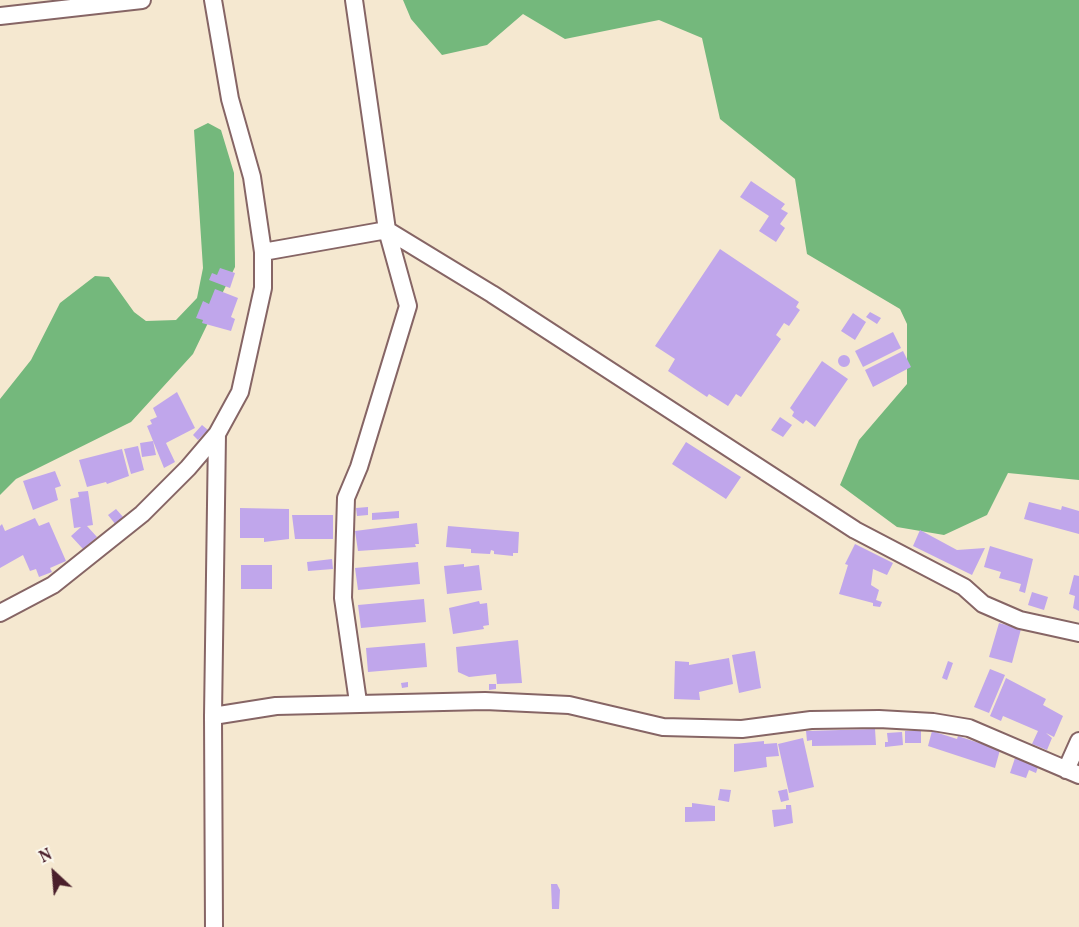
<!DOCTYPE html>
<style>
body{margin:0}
#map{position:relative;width:1079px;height:927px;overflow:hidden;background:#f5e8d0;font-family:Vollkorn,serif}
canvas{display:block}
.north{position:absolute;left:24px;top:843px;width:60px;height:60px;-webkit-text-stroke:4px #fbf7ec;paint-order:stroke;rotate:334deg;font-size:16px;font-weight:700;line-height:24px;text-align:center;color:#4a1f2b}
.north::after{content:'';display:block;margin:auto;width:21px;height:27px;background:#4a1f2b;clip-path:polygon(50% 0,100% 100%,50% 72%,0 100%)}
</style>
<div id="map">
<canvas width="1079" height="927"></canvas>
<div class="north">N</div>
</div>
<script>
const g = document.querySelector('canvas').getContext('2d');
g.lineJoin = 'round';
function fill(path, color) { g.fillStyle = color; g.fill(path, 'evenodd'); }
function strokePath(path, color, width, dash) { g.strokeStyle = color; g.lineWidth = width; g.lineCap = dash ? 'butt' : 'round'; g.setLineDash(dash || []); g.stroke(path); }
fill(new Path2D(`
 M403,0h676v480l-71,-7 -21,42 -43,20 -47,-8 -57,-42 19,-45 48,-56v-60l-7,-15 -93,-55 -12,-75 -75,-60 -18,-81 -43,-18 -94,19 -42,-25 -36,31 -45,10 -31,-36z
 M208,123l13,7 13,43 1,94 -42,87 -62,68 -115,57 -16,16v-96l31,-39 29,-57 35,-27 14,1 25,35 12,9 30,-1 21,-22 6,-30 -9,-138z`), '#74b87c');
fill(new Path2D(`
 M751,181l34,23 -4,5 7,4 -8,11 5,4 -9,14 -17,-11 10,-15 -29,-19z
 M720,249l79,53 -3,5 4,3 -11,16 -5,-3 -8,12 5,4 -40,58 -5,-3 -8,12 -19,-12 -2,3 -39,-26 7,-12 -20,-13z
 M220,268l15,5 -5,15 -21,-8 3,-7 5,2z
 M215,289l23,9 -7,19 4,2 -4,12 -29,-8 1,-3 -7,-2 7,-17 6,3z
 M870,312l11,6 -4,6 -11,-7z
 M853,313l13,9 -11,18 -14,-9z
 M893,332l8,16 -38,19 -8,-16z
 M903,351l8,16 -38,20 -8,-17z
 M838 361a6 6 0 1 1 12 0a6 6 0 1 1-12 0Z
 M822,361l26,18 -33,48 -9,-7 -3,4 -11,-8 2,-4 -4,-4z
 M177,392l18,36 -29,15 9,19 -11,6 -17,-42 5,-2 -2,-4 7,-3 -4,-9z
 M780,417l12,8 -9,12 -12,-7z
 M202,425l6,5 -10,10 -5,-5z
 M153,441l3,14 -14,2 -2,-14z
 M686,442l55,35 -15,22 -54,-35z
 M138,446l6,24 -13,4 -7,-25z
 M122,449l7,27 -22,8 -1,-2 -19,5 -8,-27z
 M55,471l6,15 -6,2 3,12 -25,10 -10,-29z
 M88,491l5,34 -6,1 10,11 -14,12 -12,-13 10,-9 -7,1 -4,-29 9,-2 -1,-5z
 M1029,502l32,8 1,-4 17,5v23l-55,-15z
 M368,507v8l-11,1 -1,-8z
 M240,508l49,1v30l-25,3v-4h-24z
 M116,509l8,9 -8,7 -8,-10z
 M399,511v7l-27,2v-7z
 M292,515h41v24h-38z
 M35,518l4,8 10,-4 17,39 -16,7 2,4 -13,5 -3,-8 -6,2 -7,-16 -23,13v-42l2,-2 3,7z
 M417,523l2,21h-4l1,3 -58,4 -3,-20z
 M448,526l71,6 -1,21h-5v3l-19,-2v-3l-3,-1 -1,4 -19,-1v-4l-25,-2z
 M920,530l37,20 28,-2 -13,27 -59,-29z
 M855,544l38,19 -6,12 -14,-6 -2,16 8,5 -3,10 6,2 -2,5 -7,-1v-3l-34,-9 9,-29 -3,-1z
 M990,546l43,13 -8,34 -6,-2 2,-7 -22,-6 2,-6 -17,-5z
 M332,559l1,10 -25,2 -1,-9z
 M418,562l2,22 -62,6 -3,-22z
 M464,564v3l15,-2 3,25 -35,4 -3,-28z
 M241,565h31v24h-31z
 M1074,575l5,1v35l-6,-3 2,-12 -6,-2z
 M1032,592l16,5 -4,13 -16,-5z
 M424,599l2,23 -65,6 -3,-23z
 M479,601l1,3 7,-1 2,22 -6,1 1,3 -31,5 -4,-26z
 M999,623l22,6 -9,34 -23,-6z
 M518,640l4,43 -25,1 -1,-10 -27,3 -11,-5 -2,-25z
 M425,643l2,24 -59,5 -2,-24z
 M755,651l6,37 -22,5 -7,-38z
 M729,658l4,26 -34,8 1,8 -26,-1 1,-38 14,1v3z
 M948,661l5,2 -6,17 -5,-2z
 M990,669l15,6 -16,38 -15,-6z
 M1006,678l40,21 -3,6 20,11 -9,21 -8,-4 6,5 -5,12 -15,-6 6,-13 -35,-15 -2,5 -11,-5z
 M408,682v5l-6,1 -1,-5z
 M489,684h7v5l-7,1z
 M875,729l1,16 -64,1v-6l-5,1 -1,-10z
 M905,731h16v12h-16z
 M932,731l25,8 1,-3 42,14 -5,18 -67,-22z
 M902,732l1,13 -18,2v-5h3l-1,-9z
 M803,738l11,49 -25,6 -11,-49z
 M764,741v3l13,-1 2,13 -13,1 1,10 -33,5v-28z
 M1015,758l23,9 -2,6 -7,-3 -3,8 -16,-5z
 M720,789l11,1 -2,12 -11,-2z
 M787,789l2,11 -8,2 -3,-11z
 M692,803l23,3v15l-30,1v-15h7z
 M786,805h5l2,18 -19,4 -2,-17 14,-1z
 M551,884h6l3,6 -1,19h-7z`), '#c0a6eb');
const street = new Path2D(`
 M354,0l33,230 21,76 -49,161 -13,31 -3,100 15,104
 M0,16l142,-16
 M263,252l124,-22 105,64 363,236 109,57 19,17 37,16 59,13
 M0,613l53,-28 89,-71 46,-46 29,-34 23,-42 23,-104v-36l-11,-75 -22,-78 -17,-99
 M213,716l63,-10 209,-5 84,4 94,22 79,2 69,-9 68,-1 54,3 36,6 110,47
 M1066,770l13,-29
 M214,927l-1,-211 4,-282`);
strokePath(street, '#866565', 20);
strokePath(street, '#fff', 16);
</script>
